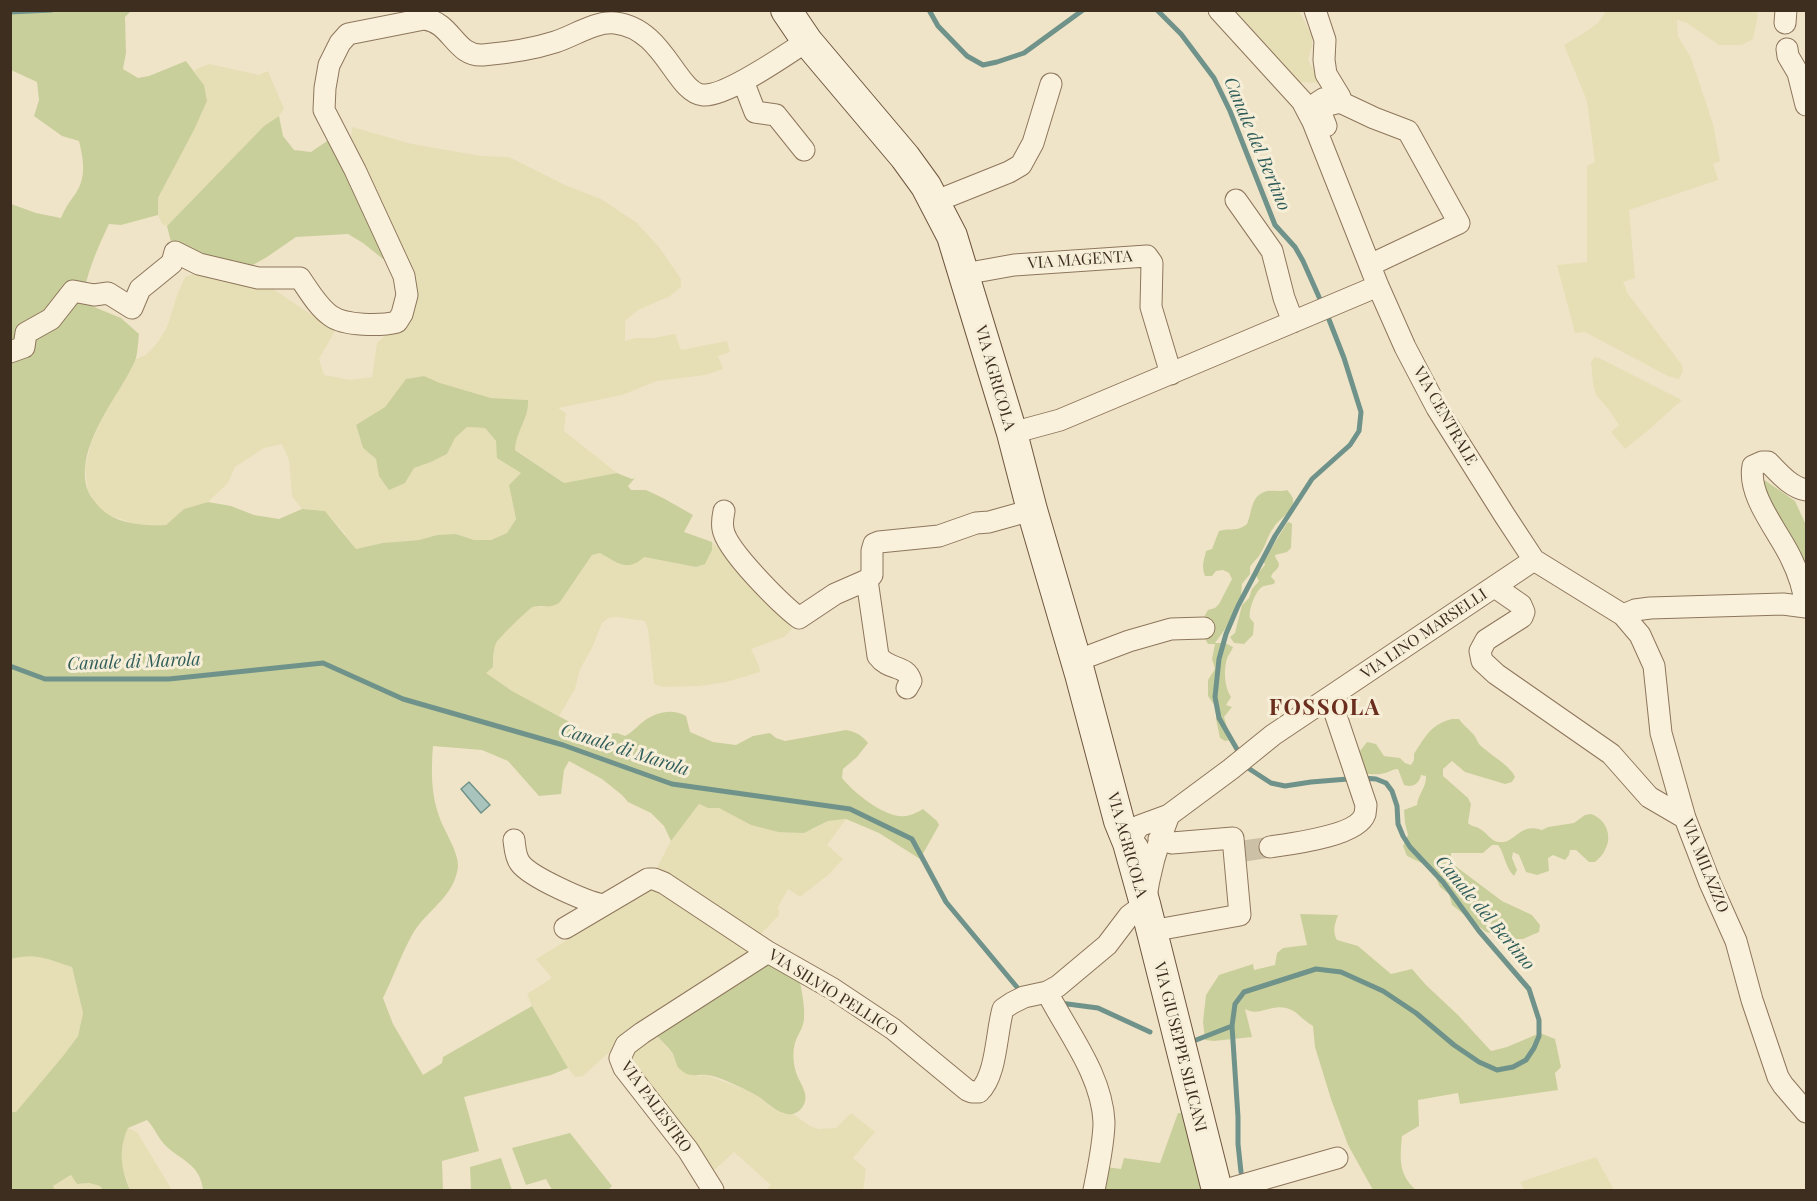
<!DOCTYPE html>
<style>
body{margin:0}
#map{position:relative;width:1817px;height:1201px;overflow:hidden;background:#f0e4c8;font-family:"Playfair Display",serif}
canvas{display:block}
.frame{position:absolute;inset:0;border:12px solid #3d2e20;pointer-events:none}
</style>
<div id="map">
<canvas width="1817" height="1201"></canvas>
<div class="frame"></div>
</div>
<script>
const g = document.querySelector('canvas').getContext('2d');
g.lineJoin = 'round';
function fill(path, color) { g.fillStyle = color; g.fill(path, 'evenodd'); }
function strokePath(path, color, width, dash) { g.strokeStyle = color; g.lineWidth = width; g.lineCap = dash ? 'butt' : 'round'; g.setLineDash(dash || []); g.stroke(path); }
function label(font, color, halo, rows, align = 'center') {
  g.font = font + ' "Playfair Display",serif'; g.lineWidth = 6; g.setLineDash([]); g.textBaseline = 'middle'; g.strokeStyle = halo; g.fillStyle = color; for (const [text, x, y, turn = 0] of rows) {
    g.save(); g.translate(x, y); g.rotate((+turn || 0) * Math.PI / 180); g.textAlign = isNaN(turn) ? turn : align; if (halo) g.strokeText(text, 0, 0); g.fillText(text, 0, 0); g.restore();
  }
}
fill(new Path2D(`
 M1228,11h71l13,25v10l-4,14 13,23 -22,-1z
 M1606,11l149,-1 3,5 -5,24 -11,6h-23l-32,-22 -10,-3 1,16 13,22 22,66 7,37 -7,3 5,16 -89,30 6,68 -12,4 5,12 54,71 1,6 -4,8 -11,-3 -83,-44 -10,1 -18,-68 30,-3v-96l8,-4 -8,-61 -23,-56 20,-12 14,-10z
 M209,64l50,11 9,-4 16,38 -5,7 -15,10 -97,100 -5,-2 -4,-9v-17l36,-68 13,-29 -3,-16 -10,-15z
 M352,127l60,17 69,12 28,1 56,28 36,14 36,24 22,24 22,32v8l-11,9 -32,14 -13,11v20l10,-3h18l22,-4 6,16 46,-9 3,11 -12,4 5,13 -18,6 -48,6 -35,14 -64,13 8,5 -2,18 53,42 -53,10 -49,-34 1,-12 9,-17 3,-20 -37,-2 -51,-15 -16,-7 -18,3 -21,28 -29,18 7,23 13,11 3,17 26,7 9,-15 17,-6 16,-8 8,-16 12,-11 18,1 37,45 -13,12 7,34 -9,14 -16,7h-17l-18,-6 -19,1 -18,5 -18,1 -45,8 -14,-19 -17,-19 -23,-2 -10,-13 -3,-36 -7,-16 -18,4 -29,19 -7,16 -20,19 -24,7 -18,16 -25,1 -38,-13 -15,-21 -3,-24 6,-25 10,-22 35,-62 10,-4 12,-13 9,-15 11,-34 7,-16 11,-4 61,10 16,6 28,19 35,21 -17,30 5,16 26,5 22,-3 5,-34 13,-12 17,-4 11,-37 -67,-151z
 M1594,357l5,1 83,42 -37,33 -20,16 -14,-17 8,-7 -10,-15 -13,-15 -3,-12 -2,-20z
 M712,542l15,13 59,64 6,10 -8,8 -33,12 8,17 1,6 -34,10 -27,4 -36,1 -9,-3 -6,-55 -3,-8 -28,-4 -9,1 -6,5 -10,25 -12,21 -5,20 -16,27 -47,-25 -27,-18 8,-6 1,-18 2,-8 31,-31 9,-4 8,1 16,-5 32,-47 8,-2 15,9 29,-5 52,10 8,-3 5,-7z
 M699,804l9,4h11l32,17 27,7 34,-2 16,-9 18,-2 -19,26 16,14 -15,16 -28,22 -12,-8 -10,18 1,8 -21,22 -102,-68 15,-28z
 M656,886l100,67 -124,83 -26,19 -23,21 -8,1 -7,-9 -36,-62 -5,-12 25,-16 -16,-19z
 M27,954l23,5 22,8 11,46 -5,23 -15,20 -47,56h-5v-153z
 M655,1034l19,22 2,9 22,11 8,-1 35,13 15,7 13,11 15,8h9l17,12 9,3 17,-1 15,-15 24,19 -22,26 13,11 -3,21h-97l5,-5 -37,-33 -25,23 -82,-114 4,-15z
 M128,1128l9,4 35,58h-42l-9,-27 2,-25z
 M1596,1157l18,33h-90l-4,-8z
 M72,1175l5,9 12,-1 11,3 3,4h-48l-2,-4z`), '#e6deb5');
fill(new Path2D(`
 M10,11h121l-6,6 1,36 -3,16 15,9 11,-2 37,-15 18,24 3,16 -13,29 -36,68v17l-37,10 -12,-1c-12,25 -23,51 -27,78l39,16 18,16c-1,8 -1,19 -4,27 -17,37 -62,87 -47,130 1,4 5,8 8,12 15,21 46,23 70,22l18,-16 24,-7 23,4 23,9 25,4 23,-10 23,2 31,38 27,-6 36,-3 18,-5 19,-1 18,6h17l16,-7 9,-14 -7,-34 12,-12 -24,-15 -1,-17 -11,-13 -18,-1 -12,11 -8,16 -16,8 -17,6 -9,15 -16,7 -10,-14 -3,-17 -13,-11 -7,-23 29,-18 21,-28 18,-3 16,7 51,15 37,2c1,20 -12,30 -13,50l49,33 53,-10 15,6 3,-1 -7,8 3,4h15l17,8 30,17 -9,17 28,10v8l-7,14 -9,3 -52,-10c-17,16 -28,5 -44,-4l-8,2 -32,47c-11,8 -16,2 -27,5 -4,1 -35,32 -37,36 -3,8 -3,17 -3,24l-7,6 26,18 65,35 14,10 26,-3 8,3c8,-4 12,-10 19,-15 12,-9 28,-13 42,-5l4,16 23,10 23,3 17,-9 17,-3 6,5 9,3 61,-11c10,2 16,5 22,13l-11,14 -14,12 -1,9c12,15 44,41 64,38 6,-1 12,-4 17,-7l14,12 2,4 -19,34 -41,-26 -33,-14 -18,2 -24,12 -26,-1 -27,-7 -32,-17h-11l-9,-4 -28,37 -7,-15 -13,-13 -23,-11 -6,-7 -20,-16 -33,-18 -5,9 -3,24 -22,2 -31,-35 -26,-11 -49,-4c-2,26 -2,49 7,73 5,13 19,34 18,48 -4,31 -32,43 -46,68 -11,20 -19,43 -29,63l10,26 30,51 19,-12 1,-6 89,-51 36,62 -17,7 -87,22 15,54 -37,10 1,29h-240c-3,-25 -19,-28 -36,-43 -9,-8 -12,-19 -20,-27l-19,8c-10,22 -7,41 2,62h-27l-3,-4 -11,-3 -12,1 -6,-9 -18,11 2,4h-44v-78h5l47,-56 15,-20 5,-23 -11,-46c-24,-8 -37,-15 -61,-8v-755l25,9 25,5c4,-10 9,-17 15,-25 11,-17 7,-35 3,-52l-17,-5 -28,-20 5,-16 -2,-18 -26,-12z
 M279,116l4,20 11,14 17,2 22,-15 56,122h-6l-20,-16 -15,-9 -52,3 -29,20 -16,9 -16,3 -49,-19 -15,-8 -4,-16 97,-100z
 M1760,477l35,24 11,24v42l-33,-48z
 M1287,490c17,16 -5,25 -13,37 -7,9 -9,21 -15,29 -3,4 -7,7 -9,11v7l-8,10 -1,12 -6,10 -2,12 -18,25h10l8,4c-1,3 -3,6 -5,9 -5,12 -4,31 3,41l-5,8 6,2 -8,10 7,23 -6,1 -5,-3 -4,-19 1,-10 -9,-13v-16l7,-11 -3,-10 3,-15h-7l-5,-9 2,-20 3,-5 7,-2 4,-4 13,-25 -3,-6 -6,-3 -7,1 -4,5h-7c-4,-9 -1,-16 1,-25l6,-2 7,-18c11,-4 17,2 28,-7 6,-14 3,-28 20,-33 7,-1 13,1 20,-1z
 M1289,522l3,2 -1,24 -4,4 -12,3c0,3 4,7 4,10 0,4 -7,7 -8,12l4,4 -1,3c-4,1 -7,1 -10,2 -8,2 -16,25 -14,32l4,5 -1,12 -9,9 -10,-1 -4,-6 5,-4 7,-28 7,-7 3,-9 7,-8 -3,-6 9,-10 -2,-5 1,-7 8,-6 15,-24z
 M1452,719h7c4,6 9,9 13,14 4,3 5,9 8,12 9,9 31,21 35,32l-3,5 -7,2 -40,-12 -13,-11 -9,8v7l25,22 3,6 -3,19c4,4 8,3 12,6 6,3 9,9 15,12 20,7 22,-20 47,-11l6,-3 26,-4 11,-8 6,-1c15,5 22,22 14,36 -2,5 -6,8 -10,12h-6l-13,-12h-6l-1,5 -4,5 -12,-5 -5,3 1,13 -12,4 -11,-3 -7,-17 -6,-3 -1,6 5,12 -3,6c-9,-8 -9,-22 -16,-31h-6l-9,8h-32v6l3,6 48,36 30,14 8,10 -1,7 -16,7h-6l-31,-7 -34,-27 -3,-11 -9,-7 -5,-11 -7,-10 -21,-10 -4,-10 5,-11 -3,-12 -1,-13 13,-5c1,-11 10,-19 9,-29l-5,-1c-2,9 -8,13 -17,10l-6,-16c-6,0 -8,3 -13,4 -5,2 -13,1 -18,1l-4,-5 -3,-18 7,-9 9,2 8,12 16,2 5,5 6,2 3,-5v-6c11,-17 17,-30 38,-35z
 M1300,914l38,1c-3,8 -6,17 -1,25l21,6 33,28 21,-5 14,16 32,30 33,36 16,-4 33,-14 15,6 6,28 -6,6 3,17 -98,14 -2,-11 -40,7 1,26 -17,10c-2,22 -4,38 14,54h-43l-25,-45 -17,-46 -16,-52 -2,-21c-10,-5 -16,-16 -27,-18 -16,-4 -27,9 -41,1l7,28 -38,4 -9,-1 -2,-18 3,-27 13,-20 34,-11 1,6 21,-5 2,-12 6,-5 24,-3z
 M766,959l34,23c2,11 5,25 4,36 0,8 -5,15 -8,22 -4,10 -3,25 1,35 5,12 14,22 4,34 -15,16 -35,-9 -47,-15 -14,-7 -33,-17 -47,-19 -10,-1 -18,3 -26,-5 -6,-4 -5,-10 -8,-16 -5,-7 -12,-14 -18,-20z
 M1178,1113h6l20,77h-102l5,-23 14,2 3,-11 36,5z
 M570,1133l42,53 -4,4h-56l-6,-11 -20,6 -14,-37z
 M501,1158l11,32h-41l-1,-23z`), '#c9cf9b');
const water = new Path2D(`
 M469,782l21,23 -9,8 -20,-24z`);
fill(water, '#a9c4bc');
strokePath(water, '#6f938a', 1.5);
strokePath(new Path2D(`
 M929,10l9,16 29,30 16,9 14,-3 27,-9 59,-43
 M1157,10l24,24 33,44 16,33 45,114 20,22 8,14 16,36
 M10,12l41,-2
 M10,666l35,13h124l154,-16 80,36 160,46 109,39 178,25 62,30 34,63 75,90
 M1238,751l-19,-33 -4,-21 4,-38 7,-25 12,-28 37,-70 37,-57 38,-34 9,-14 2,-19 -17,-54 -16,-41
 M1248,768l23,15 14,3 26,-4 37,-3
 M1060,1003l38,5 52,24
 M1191,1042l41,-16
 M1241,1172l-3,-28v-27l-6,-91 3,-22 9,-12 72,-23 25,3 42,19 33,22 38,32 25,17 18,8 16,-3 13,-7 8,-12 5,-12v-16l-10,-31 -50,-58 -36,-49 -33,-35 -7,-11 -5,-12 -1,-18 -5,-15 -6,-8 -10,-4 -14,-1`), '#6f938a', 5);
strokePath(new Path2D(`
 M1244,851l26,-4`), '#ccc0a6', 21, [21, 10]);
const street = new Path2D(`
 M1219,10l83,91 11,21 65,164 27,61 32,61 68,108 29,44 89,55 17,20 14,31 7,67 24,85 25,65 26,58 16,59 26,77 5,8 23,27
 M1315,10l10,30 -1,20 2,14 14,23v5l-8,2 -9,-5 -6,4 9,23
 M1785,23l1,-13
 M1787,49l1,7 10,17 8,32
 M743,81l12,31 21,3 28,35
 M1340,102l34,16 34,13 51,92 -89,42
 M1236,200l36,51 12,47 9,24
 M934,202l75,-30 12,-7 12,-22 18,-59
 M964,274l50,-9 133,-9 5,7 -1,44 20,67
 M10,352l14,-5 2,-14 25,-14 22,-28 21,4 14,-2 24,15 8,-19 32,-26 3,-11 24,12 59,14h42c9,13 18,29 31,38 14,10 50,10 66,6l5,-8 5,-19 -3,-19 -49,-106 -31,-60 1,-22 4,-23 11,-22 8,-9 76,-15c28,3 31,38 59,36 24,-2 50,-6 72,-13 19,-6 40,-21 60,-19 49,5 61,70 88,72 23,2 84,-41 104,-54
 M1012,433l48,-13 318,-134
 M724,511c-1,5 -2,13 -1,18 3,21 58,75 76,89l36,-24 32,-14 5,-5v-24l2,-7 5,-2 60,-6 37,-13 13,-1 43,-12
 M867,580l11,76c11,15 28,8 33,25l-4,7
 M1495,587l26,18 3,7 -2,5 -36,23 -6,11 2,10 14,13 115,80 38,43 36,21
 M1806,607c-2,-17 -7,-33 -15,-49 -12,-26 -44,-62 -38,-92l9,-4h6c11,11 22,25 38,28
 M1623,615l12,-5 15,-2 133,-4 23,3
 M1076,661l53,-20 42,-12 33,-1
 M514,840c1,7 1,16 6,23 10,14 66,39 84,42
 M1137,846l-9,-3 11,-17 30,-11 62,-46 42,-34 261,-175
 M1270,847c20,-3 88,-11 95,-33 0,0 1,-8 1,-9l-36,-107
 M565,928l83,-49h6l10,4 104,69 65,37 60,40 74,61 5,2h7c18,-17 17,-59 24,-83l9,-6 12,-6 23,-5 11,-6 49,-41 22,-29 16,-12c4,-32 12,-60 24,-89
 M1151,931l89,-16 -7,-77 -61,5 -13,-4
 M1047,992c21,41 55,83 57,130 0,20 -6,48 -10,68
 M713,1190l-25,-40 -64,-82 -4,-10 6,-13 16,-12 126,-81
 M1225,1190l112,-32`);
const secondary = new Path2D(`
 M786,10l21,31 98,116 21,29 26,50 60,197 20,77 48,164 39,147 9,22 17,61 72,286`);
strokePath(street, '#8d765c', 23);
strokePath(secondary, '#6f573f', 32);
strokePath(street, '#faf1dc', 21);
strokePath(secondary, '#faf1dc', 30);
label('16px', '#3d2e20', '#f7eed8', [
 ["VIA MAGENTA",1080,260,-4],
 ["VIA AGRICOLA",995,378,74],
 ["VIA CENTRALE",1445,416,60],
 ["VIA LINO MARSELLI",1424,634,-34],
 ["VIA AGRICOLA",1127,845,74],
 ["VIA MILAZZO",1705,866,68],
 ["VIA SILVIO PELLICO",833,993,32],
 ["VIA GIUSEPPE SILICANI",1180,1047,76],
 ["VIA PALESTRO",656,1107,54]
]);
label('italic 18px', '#2f5d5a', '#f7eed8', [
 ["Canale del Bertino",1257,144,67],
 ["Canale di Marola",134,662,-2],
 ["Canale di Marola",625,750,18],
 ["Canale del Bertino",1485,913,50]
]);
g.letterSpacing = '1.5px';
label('bold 22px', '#6b2e1e', '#f7eed8', [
 ["FOSSOLA",1325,708]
]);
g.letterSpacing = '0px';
</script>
